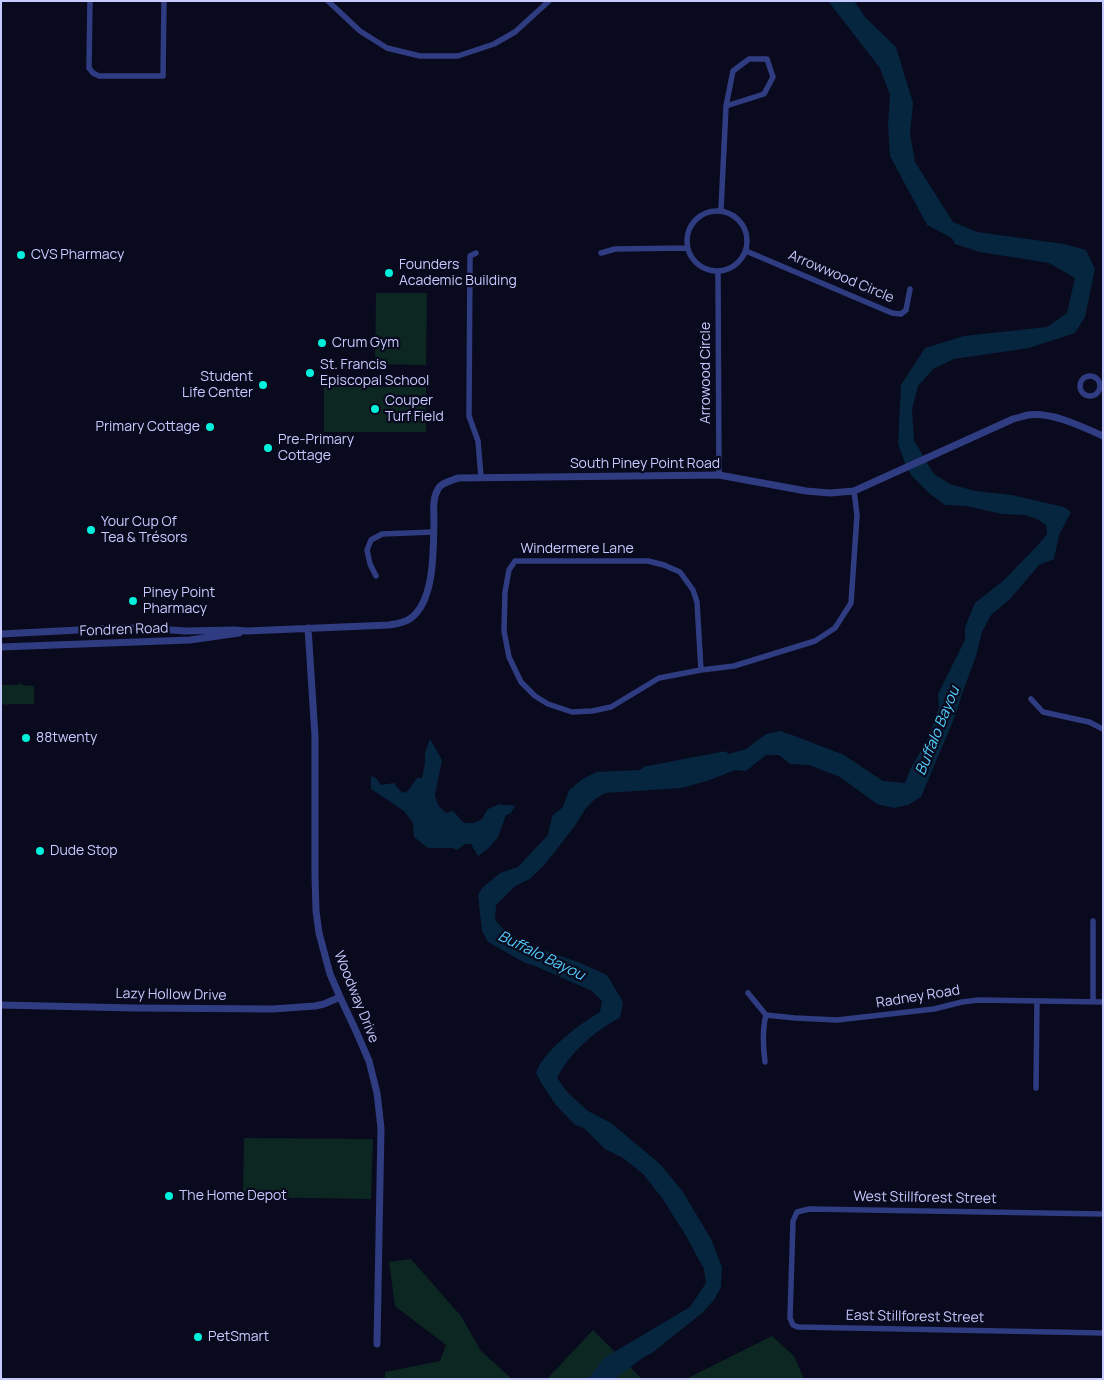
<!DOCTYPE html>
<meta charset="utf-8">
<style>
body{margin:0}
#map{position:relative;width:1104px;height:1380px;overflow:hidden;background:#090a1d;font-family:Manrope,sans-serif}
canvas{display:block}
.frame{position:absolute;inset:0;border:2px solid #c6caff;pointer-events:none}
</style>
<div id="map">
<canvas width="1104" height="1380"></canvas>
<div class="frame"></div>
</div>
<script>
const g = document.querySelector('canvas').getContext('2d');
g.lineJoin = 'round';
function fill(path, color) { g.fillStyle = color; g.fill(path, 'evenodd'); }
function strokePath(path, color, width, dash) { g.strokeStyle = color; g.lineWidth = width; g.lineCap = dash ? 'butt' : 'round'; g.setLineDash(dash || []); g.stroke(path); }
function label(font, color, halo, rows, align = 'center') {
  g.font = font + ' Manrope,sans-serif'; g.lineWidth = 4.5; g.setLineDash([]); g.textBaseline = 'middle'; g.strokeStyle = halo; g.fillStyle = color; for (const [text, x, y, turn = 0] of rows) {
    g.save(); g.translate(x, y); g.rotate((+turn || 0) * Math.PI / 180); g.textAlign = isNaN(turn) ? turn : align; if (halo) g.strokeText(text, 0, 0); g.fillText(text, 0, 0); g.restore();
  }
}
fill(new Path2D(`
 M376,293h51l-1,72 -51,-1z
 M324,387h102v45h-102z
 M19,683h1l1,2 13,1v18h-10v1l-2,-1h-13v1l-8,-1v-19h17z
 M244,1138l129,1 -2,60 -128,-2z
 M411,1259l50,57 20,35 31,28h-127v-7l55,-11 6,-16 -51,-39 -6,-44z
 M593,1330l49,49h-95z
 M772,1336l22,20 10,23h-118z`), '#0c2721');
fill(new Path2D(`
 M828,1h26l12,17 30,29 17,56 -3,31 5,28 38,60 24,10 87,12 22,6 9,19 -10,48 -10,16 -46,15 -75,11 -21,10 -15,17 -6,23 2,31 10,18 10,16 16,10 25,7 37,4 52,12 7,5 -12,23 -5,24 -15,6 -29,34 -19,16 -9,17 -6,24 -14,38 -6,20 -35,83 -13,8 -14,3 -17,-4 -37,-27 -31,-12 -19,-1 -11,-9h-13l-20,16 -11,-1 -25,10 -28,8 -77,5 -11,7 -8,8 -12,19 -28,36 -16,16 -15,7 -19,19 -1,15 10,11 32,17 41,14 29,13 16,27 -3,16c-24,11 -51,36 -63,60l11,15 20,18 23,12 49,41 23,28 28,47 11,28 -1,20 -7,13 -12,13 -50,40 -8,4 -29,22h-27l16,-21 86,-51 16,-24 -2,-14 -19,-35 -23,-36 -19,-24 -20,-16 -18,-9 -21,-21 -9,-3 -19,-20 -14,-21 -6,-11c7,-22 45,-50 64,-61l2,-11 -10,-10 -57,-25 -10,-3 -37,-21 -6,-11 -4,-36 4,-7 18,-15 18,-6 30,-32 4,-19 11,-9 6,-17 15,-12 13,-6 82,-4 67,-19 20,-15 14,-3 15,5 49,19 39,26 22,2 5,-13 18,-32 11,-30 -1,-14 27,-54v-13l10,-24 29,-23 33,-34 10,-12 -1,-9 -9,-6 -13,-4 -22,-1 -36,-8 -21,-1 -15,-11 -18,-18 -6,-10 -8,-22 3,-59 24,-37 39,-12 83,-9 20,-14 8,-35 -26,-15 -69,-11 -25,-8 -3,-6 -25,-13 -37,-69 -2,-31 2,-30 -10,-27z
 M430,739l12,21 -7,35 3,10 8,8 7,-2 11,12h10l8,-4 6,-10 12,-5c5,2 9,0 15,2l-4,7 -5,2 -8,22 -9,11 -11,8 -7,-12h-6l-8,6 -4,-2h-25l-14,-11 -1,-14 -9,-12 -33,-22v-13l5,2 5,7 13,-2 8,10 6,-2 9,-13h5l3,-15v-10z`), '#06253f');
strokePath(new Path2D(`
 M646,772l78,-15`), '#06253f', 11);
strokePath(new Path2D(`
 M90,1l-1,67 4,5 6,3h64l1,-75
 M328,1l32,30 27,17 33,8h38l36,-12 21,-12 34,-31
 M721,210l5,-104 38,-12 9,-17 -6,-18h-18l-16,12 -7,35
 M687 241a30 30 0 1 1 60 0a30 30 0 1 1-60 0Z
 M746,251l146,62 9,1 5,-4 4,-21
 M476,253l-6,3 -1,160 9,25 3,36
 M601,253l14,-4 71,-1
 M718,271l1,204
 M1080 386a10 10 0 1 1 20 0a10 10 0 1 1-20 0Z
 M515,561h133l16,4 16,7 13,18 4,12 4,68 -42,8 -48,29 -19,4 -20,1 -24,-8 -13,-8 -14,-14 -12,-25 -5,-26 1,-39 4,-22z
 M376,576l-6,-12 -3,-14 4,-10 11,-6 51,-2
 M701,670l33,-4 81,-25 20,-13 16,-25 6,-88 -3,-24
 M1031,699l12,13 46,10 14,7
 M1093,921v80
 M748,993l18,22 29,3 42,2 97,-11 28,-7 17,-2 124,2
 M765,1062c-2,-16 -3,-32 1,-47
 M1036,1088l1,-87
 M1103,1214l-294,-5 -12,3 -4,9 -3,97 3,7 5,2 305,6`), '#303c81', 5.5);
strokePath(new Path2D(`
 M308,628l7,108v141l1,34 3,22 11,41 10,23 16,34 13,30 8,32 4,35 -4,216
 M1,634l116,-6h28l40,3 50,-1 12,1 142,-6c7,-1 16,-2 22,-7 24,-18 22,-68 23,-95 0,-11 -2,-24 4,-34 3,-6 13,-8 20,-11l261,-3 87,16 24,2 24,-2 159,-72c5,-1 10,-3 15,-4 24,-3 53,11 75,21
 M1,647l189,-7 49,-7
 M1,1005l133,3 139,1 42,-3 9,-2 16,-7`), '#303c81', 7);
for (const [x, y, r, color] of [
 [21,255,5,"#00f1dc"],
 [389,273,5,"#00f1dc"],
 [322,343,5,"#00f1dc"],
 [310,373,5,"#00f1dc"],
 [263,385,5,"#00f1dc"],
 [375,409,5,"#00f1dc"],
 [210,427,5,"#00f1dc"],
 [268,448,5,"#00f1dc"],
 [91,530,5,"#00f1dc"],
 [133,601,5,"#00f1dc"],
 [26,738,5,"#00f1dc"],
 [40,851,5,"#00f1dc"],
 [169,1196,5,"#00f1dc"],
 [198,1337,5,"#00f1dc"]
]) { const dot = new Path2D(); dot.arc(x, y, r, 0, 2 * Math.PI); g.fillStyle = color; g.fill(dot); strokePath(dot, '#090a1d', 2); }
label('14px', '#c6caff', '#090a1d', [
 ["CVS Pharmacy",31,255],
 ["Founders",399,265],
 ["Academic Building",399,281],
 ["Crum Gym",332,343],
 ["St. Francis",320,365],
 ["Episcopal School",320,381],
 ["Student",253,377,"right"],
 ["Life Center",253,393,"right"],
 ["Couper",385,401],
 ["Turf Field",385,417],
 ["Primary Cottage",200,427,"right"],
 ["Pre-Primary",278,440],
 ["Cottage",278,456],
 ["Your Cup Of",101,522],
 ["Tea & Trésors",101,538],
 ["Piney Point",143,593],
 ["Pharmacy",143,609],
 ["88twenty",36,738],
 ["Dude Stop",50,851],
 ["The Home Depot",179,1196],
 ["PetSmart",208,1337]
], 'left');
label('14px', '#c6caff', '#090a1d', [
 ["Arrowwood Circle",841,277,23],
 ["Arrowood Circle",706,373,-90],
 ["South Piney Point Road",645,464],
 ["Windermere Lane",577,549],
 ["Fondren Road",124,630,-2],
 ["Lazy Hollow Drive",171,995,1],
 ["Woodway Drive",356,997,68],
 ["Radney Road",918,997,-9],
 ["West Stillforest Street",925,1198,1],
 ["East Stillforest Street",915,1317,1]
]);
label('italic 15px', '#54cfff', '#090a1d', [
 ["Buffalo Bayou",938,731,-68],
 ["Buffalo Bayou",541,956,26]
]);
</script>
